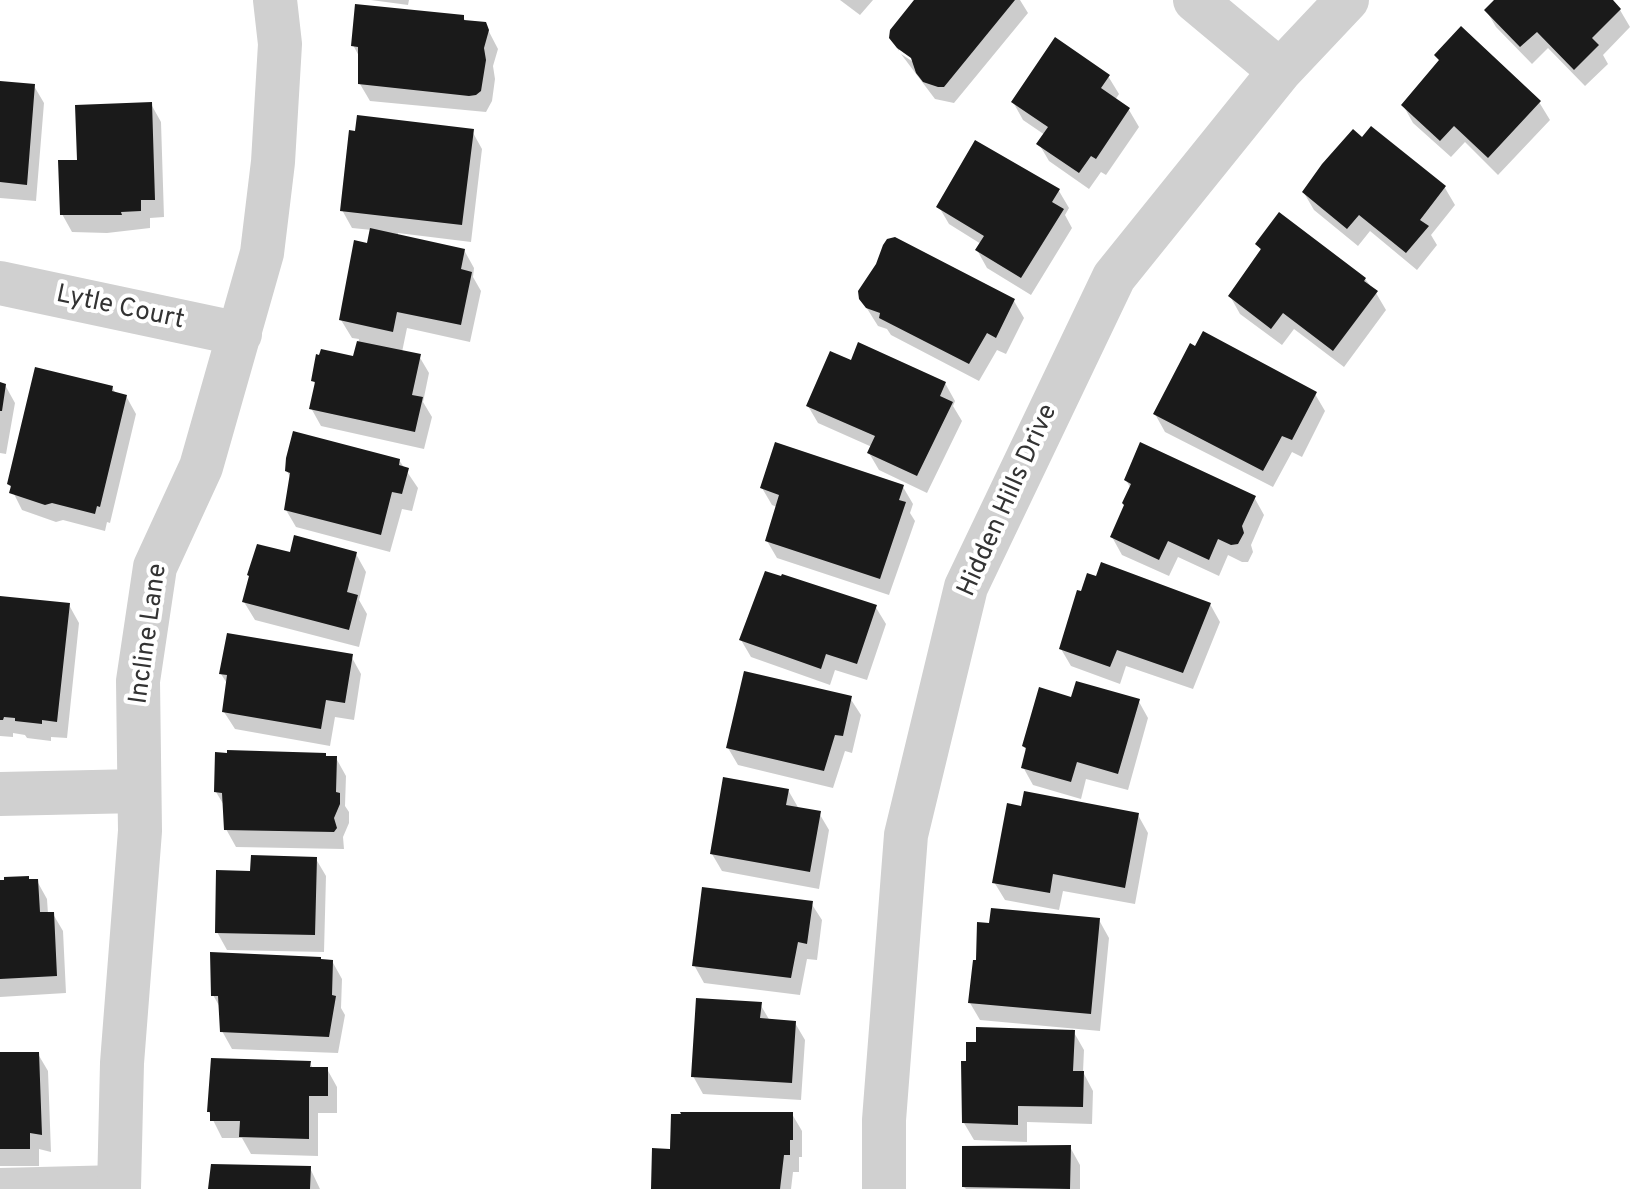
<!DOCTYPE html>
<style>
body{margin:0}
canvas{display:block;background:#fff}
</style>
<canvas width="1634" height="1189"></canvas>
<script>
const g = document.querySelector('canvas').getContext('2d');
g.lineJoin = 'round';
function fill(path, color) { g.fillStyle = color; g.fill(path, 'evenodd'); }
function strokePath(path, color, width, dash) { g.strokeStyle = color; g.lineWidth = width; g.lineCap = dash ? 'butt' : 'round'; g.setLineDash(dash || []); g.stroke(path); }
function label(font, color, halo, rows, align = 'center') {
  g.font = font + ' Overpass,sans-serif'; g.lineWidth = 8; g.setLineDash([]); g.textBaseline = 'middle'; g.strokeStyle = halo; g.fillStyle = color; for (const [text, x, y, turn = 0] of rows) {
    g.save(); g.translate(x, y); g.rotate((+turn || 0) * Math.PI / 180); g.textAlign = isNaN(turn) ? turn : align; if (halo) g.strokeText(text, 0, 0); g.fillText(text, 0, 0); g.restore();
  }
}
fill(new Path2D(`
 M371,0h38l-1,5z
 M840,0h33l-13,15z
 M917,0h103l8,13 -74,90 -19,-4 -34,-45 17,11 2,-3 -21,-14v3l-8,-14z
 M1497,0h113l10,10 10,17 -27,28 5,9 -23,22 -37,-38 -16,16 -36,-37 -10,-17z
 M463,17l3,5 19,2 13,25 -5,17 2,13 -3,22 -6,11 -116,-11 -10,-17v-26l-7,-13z
 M1108,76l11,18 -4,6 14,10 10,17 -33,48 -5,-3 -12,17 -40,-28 -10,-17 6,-9 -22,-15 -10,-18z
 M0,83l34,3 10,17 -8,98 -36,-3z
 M1539,102l11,18 -52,55 -33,-33 -14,15 -38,-34 -10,-18z
 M151,104l10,18 3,95 -14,1v10l-43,5 -35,-1 -10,-18 17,-52z
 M1371,128l74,60 10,17 -24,30 6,10 -20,25 -47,-39 -12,15 -44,-36 -10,-17 58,-53z
 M472,131l10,18 -11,93 -73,-9v3l66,14 10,18 -1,9 8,14 -11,51 -63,-14 -5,24 17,4 10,17 -6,29 9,15 -8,32 -103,-23 -10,-18 5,-22 -3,-6 42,-22 4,-19 -7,-1 -11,-18 31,-90 -20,-2 -10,-18z
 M1059,191l10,17 -4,7 7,13 -41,67 -44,-27 -10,-18 4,-6 -32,-20 -10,-17z
 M1257,244l108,35 11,14 10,17 -42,57 -50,-38 -12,16 -42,-31 -10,-18 31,-45z
 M861,299l153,2 10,17 -18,36 -9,-4 -18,31 -88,-46 -4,-6 -9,-3z
 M852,363l93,20 10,18 -2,5 9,15 -35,72 -48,-23 -10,-17 3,-6 -54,-24 -10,-17z
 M0,384l5,1 10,18 -9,51 -6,-1z
 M112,387l4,7 10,2 10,18 -26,109 -3,-1 -2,9 -42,-11 -7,2 -34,-12 -13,-26z
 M1315,394l10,17 -23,46 -10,-5 -19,35 -108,-55 -10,-18z
 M399,460l19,28 -6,23 -10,-2 -12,43 -94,-25 -10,-17 5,-31 -4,-8z
 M1126,480l128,17 10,18 -13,30 2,7 -5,10h-6l-14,-7 -9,21 -41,-19 -9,19 -47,-21 -10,-18 19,-48z
 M903,487l10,17 -3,9 5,8 -26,74 -112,-37 -10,-17 10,-34 -5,-2 -10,-17z
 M356,554l10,18 -7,28 8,14 -8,33 -104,-27 -11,-18 47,-47z
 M0,598l69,7 10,18 -12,115 -16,-1v4l-24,-3 -2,-3 -12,-2v4l-13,-1z
 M1210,604l10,18 -27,67 -67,-23 -6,18 -49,-18 -10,-17z
 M875,606l11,18 -19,56 -32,-10 -5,15 -79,-28 -10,-17z
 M351,656l10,18 -7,46 -19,-3 -5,29 -95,-17 -11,-17 4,-27 -7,-11z
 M850,698l11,17 -9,38 -7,-2 -12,37 -95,-23 -10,-17z
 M1073,699l65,1 10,18 -20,72 -42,-11 -5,20 -48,-14 -10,-18 4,-14 -3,-7z
 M326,758h10l10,18 -1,30 4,6v11l-6,14 1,12 -108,-2 -10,-18 -1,-22 -9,-15z
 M788,790l11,19 20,4 10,17 -10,59 -97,-18 -10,-17z
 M1138,815l10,18 -13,71 -72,-13 -4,19 -54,-10 -11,-18z
 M316,859l10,17 -2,76 -97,-2 -10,-18z
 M37,881l10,18 1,15h5l10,17 3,62 -66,4v-115z
 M811,903l11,17 -5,40 -10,-1 -7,36 -96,-12 -10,-18z
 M1099,920l10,18 -9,93 -120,-11 -10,-17z
 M322,961h10l10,18 -1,29 4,7 -7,38 -106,-4 -10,-18 -1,-22 -8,-14z
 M760,1004l10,17 25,2 10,17 -4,60 -98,-6 -10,-18z
 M1072,1029l12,21 -1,22 10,19 -1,33 -65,-2v20l-53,-2 -10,-17 107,-91z
 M0,1054h38l10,17 3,81 -12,-3v17h-39z
 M310,1063l3,6h14l10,18v26h-19v43l-67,-2 -9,-16h-20l-13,-26z
 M792,1114l10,17v26h-3v15h-6l-2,17h-138l19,-38z
 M1070,1147l10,18v24h-114l-2,-2z
 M310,1168l10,21h-109z`), '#0003');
fill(new Path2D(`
 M914,0h101l-71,87h-6l-15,-5 -7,-9 -5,-15 -14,-10 -8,-10 1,-8z
 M1494,0h119l8,9 -29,29 7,7 -25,25 -37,-38 -17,15 -36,-37z
 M355,4l109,11v5l22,2 3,8 -5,18 2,12 -5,31 -5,4 -7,1 -111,-12v-37l-7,-1z
 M1461,26l80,75 -53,57 -34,-32 -14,15 -39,-36 38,-45 -5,-5z
 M1055,37l55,38 -9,13 29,20 -34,51 -5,-3 -12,17 -43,-29 12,-17 -37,-25z
 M0,81l35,3 -8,101 -27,-3z
 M152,102l3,98h-14v11l-20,1 1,3h-62l-2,-55h19l-2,-55z
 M357,115l117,14 -12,96 -122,-14 9,-81 6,1z
 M1371,126l75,60 -26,34 9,6 -23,27 -47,-38 -12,14 -45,-37 20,-28 31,-35 9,8z
 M975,140l85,49 -8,13 12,7 -43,69 -46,-28 9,-14 -48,-29z
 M1279,212l87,66 -2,3 14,10 -45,60 -50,-38 -12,16 -43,-33 33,-47 -6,-5z
 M370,228l95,21 -4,20 11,3 -11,53 -64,-13 -4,20 -54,-12 15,-80 13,3z
 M895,237l120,62 -19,39 -9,-5 -18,31 -90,-46 1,-5 -14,-5 -7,-9 -1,-8 18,-27 7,-19 4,-6z
 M1203,331l114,61 -25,48 -10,-4 -19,35 -110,-57 37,-71 5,3z
 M357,341l64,13 -9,41 11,2 -8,35 -106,-23 6,-27 -4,-1 5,-27 3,1 2,-6 32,7z
 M858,342l88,40 -6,14 13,6 -36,74 -50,-23 8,-17 -69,-30 24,-55 21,9z
 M35,367l78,19 -1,5 15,4 -27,112 -3,-1 -2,8 -43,-11 -7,2 -36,-12 2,-7 -4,-2z
 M0,382l6,2 -4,27h-2z
 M293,431l107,28 -1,6 10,3 -7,26 -10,-2 -11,43 -97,-25 6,-37 -5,-2 1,-13z
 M775,442l129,43 -5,15 7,2 -26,77 -115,-38 14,-46 -19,-7z
 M1140,442l116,54 -14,30 2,7 -6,11 -7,1 -13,-6 -9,21 -41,-19 -9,19 -49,-23 14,-32 -2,-2 9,-19 -7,-4z
 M294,535l63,17 -10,40 11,3 -9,35 -107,-28 7,-26 -2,-1 10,-31 33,8z
 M1101,562l110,41 -28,70 -66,-23 -7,17 -51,-18 18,-59 4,1 6,-18 9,3z
 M765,571l16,5 1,-2 95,31 -20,59 -31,-10 -5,15 -82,-29z
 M0,596l70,7 -13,119 -15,-2v4l-27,-3v-3l-11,-1 -1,3h-3z
 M227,633l126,21 -8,49 -19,-3 -5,29 -99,-17 5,-37 -8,-1z
 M744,671l108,25 -9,40 -8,-1 -11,36 -98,-23z
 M1076,681l64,18 -22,75 -41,-12 -6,20 -50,-14 5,-20 -4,-2 17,-59 32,10z
 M227,750l99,3v3h11l-1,36 4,1v11l-6,14 3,10 -3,4 -110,-2 -2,-37 -8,-1 1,-40 12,1z
 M723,777l66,12 -3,16 35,6 -11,61 -100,-18z
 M1024,791l115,22 -14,75 -72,-14 -3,19 -58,-10 15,-80 14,3z
 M251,855l66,2 -2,78 -100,-2 1,-63 34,1z
 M29,876v3h9l2,33h14l3,64 -57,3v-99h4v-3z
 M702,887l111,14 -6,43 -9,-2 -7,36 -99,-12z
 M991,908l109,10 -9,96 -123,-11 5,-43h3l1,-38 12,1z
 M210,952l111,5v2l12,1 -1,35 4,1 -7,41 -109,-5 -2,-36h-7z
 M696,998l66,4 -2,16 36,3 -4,62 -101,-6z
 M976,1027l99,3 -2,41h11l-1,36 -65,-1v19l-56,-2 -1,-62h5v-19h10z
 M0,1052h39l3,83 -12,-2v16h-30z
 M211,1058l100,3 -1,6h18v29h-19v43l-70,-2 1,-16h-30v-9h-3z
 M680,1112h113v28h-3v15h-6l-4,34h-129l1,-41 18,1 1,-35h10z
 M1071,1145l-1,44 -108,-2v-41z
 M211,1164l100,2 -1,23h-102z`), '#1a1a1a');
strokePath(new Path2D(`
 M0,1180l119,-3`), '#d0d0d0', 24);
strokePath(new Path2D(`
 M1195,0l85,71
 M0,283l240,51
 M0,794l139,-3
 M119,1189l3,-126 18,-232 -2,-150 17,-114 46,-100 61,-214 11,-91 7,-118 -5,-44
 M884,1189v-69l22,-285 60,-248 148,-310 166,-206 67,-71`), '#d0d0d0', 44);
label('26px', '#333', '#fff', [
 ["Lytle Court",120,309,12],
 ["Hidden Hills Drive",1009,501,-66],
 ["Incline Lane",150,634,-82]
]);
</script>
